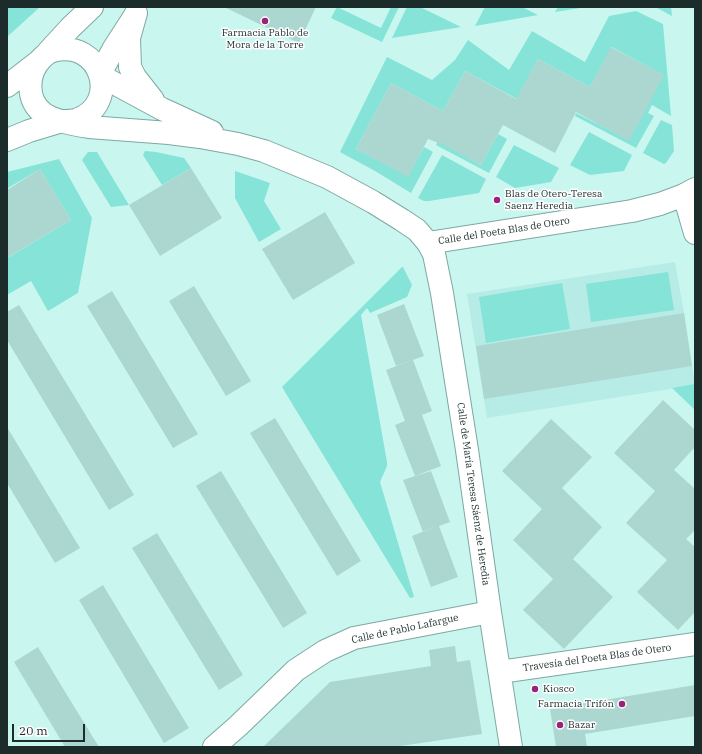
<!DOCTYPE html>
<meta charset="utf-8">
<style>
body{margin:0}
#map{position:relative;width:702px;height:754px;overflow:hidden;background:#caf6f0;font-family:"IBM Plex Serif",serif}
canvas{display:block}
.frame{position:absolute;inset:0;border:8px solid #1b2c2a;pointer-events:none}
.scale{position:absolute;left:12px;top:724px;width:73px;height:18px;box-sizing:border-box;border:2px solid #1b2c2a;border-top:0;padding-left:5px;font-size:12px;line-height:14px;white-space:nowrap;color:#1b2c2a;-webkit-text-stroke:3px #fff;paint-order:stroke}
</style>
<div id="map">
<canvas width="702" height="754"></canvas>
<div class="frame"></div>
<div class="scale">20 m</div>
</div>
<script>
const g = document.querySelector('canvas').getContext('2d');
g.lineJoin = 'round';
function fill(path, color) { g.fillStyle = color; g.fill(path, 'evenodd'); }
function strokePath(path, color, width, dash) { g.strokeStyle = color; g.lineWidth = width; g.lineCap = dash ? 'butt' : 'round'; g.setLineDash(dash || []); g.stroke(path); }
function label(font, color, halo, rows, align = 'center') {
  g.font = font + ' "IBM Plex Serif",serif'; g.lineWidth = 3; g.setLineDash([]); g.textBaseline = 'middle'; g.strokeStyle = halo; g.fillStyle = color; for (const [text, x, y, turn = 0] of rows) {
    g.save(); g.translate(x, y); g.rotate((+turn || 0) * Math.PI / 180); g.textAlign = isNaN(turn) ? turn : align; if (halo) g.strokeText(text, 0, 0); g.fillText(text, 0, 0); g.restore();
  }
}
fill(new Path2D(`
 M675,262l9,51 11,72 -208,33 -20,-124z`), '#b6ece5');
fill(new Path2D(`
 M7,7h33l-33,30z
 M337,7l44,21 10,-21h8l-17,35 -51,-24z
 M407,7h13l41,20 -69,11z
 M485,7h37l16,8 -63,11z
 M558,7h29l-32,5z
 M655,7h16l1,9z
 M636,11l27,13 8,92 -19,-11 -4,8 6,3 -18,32 -61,-32 1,-3 53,27 34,-65 -51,-28 -22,40 -52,-28 -21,40 -52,-28 -22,40 -52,-28 -35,66 52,27 16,-29 9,5 -22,41 -36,-22 -35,-19 47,-95 45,23 23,-20 13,-20 41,30 23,-39 53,31 24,-46z
 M661,120l11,5 2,26 -8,12 -2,1 -21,-11z
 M589,132l43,23 -8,16 -34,4 -20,-10z
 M498,134l9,5 -18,34 -53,-28 2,-4 43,24z
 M514,145l45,23 -8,14 -36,6 -19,-11z
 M145,151l11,1 28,6 7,10 -29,17 -19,-30z
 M88,152h9l32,53 -18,2 -29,-47z
 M442,155l44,24 -7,14 -50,8h-5l-6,-3z
 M59,159l33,59 -14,75 -30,18 -17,-30 -24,14v-40l2,2 62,-37 -31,-51 -32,19 -1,-2v-14z
 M235,171l35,12 -6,18 17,28 -22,13 -24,-44z
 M402,267h1l9,18 -5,12 -37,16 -3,-5 -6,7 26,147v4l-7,16 34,115 -4,1 -128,-211z
 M668,272l6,38 -83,12 -5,-38z
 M562,283l8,46 -84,14 -7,-46z
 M695,384v26l-23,-22z`), '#85e3d8');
fill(new Path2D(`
 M224,7h92l-17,36z
 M611,47l53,28 -35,66 -53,-29 -21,41 -52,-28 -22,40 -37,-20 -16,-6 -20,38 -52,-28 35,-66 52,28 22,-40 51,28 22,-40 52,28z
 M191,168l31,50 -62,38 -31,-51z
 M40,169l31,51 -64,38v-68z
 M325,212l30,51 -62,37 -31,-51z
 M194,286l57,95 -25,15 -57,-95z
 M112,291l86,143 -25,14 -86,-142z
 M404,304l20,52 -28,10 -19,-51z
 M19,305l115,190 -25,15 -102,-170v-28z
 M684,313l8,53 -208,33 -8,-53z
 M413,360l19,51 -10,4 19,51 -26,10 -20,-51 10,-4 -19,-51z
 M663,400l32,30v17l-21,23 21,19v41l-9,9 9,8v65l-17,18 -41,-38 30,-32 -41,-37 29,-32 -41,-38z
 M275,418l86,143 -24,15 -87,-143z
 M551,419l41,38 -30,31 40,39 -29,32 40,38 -49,52 -41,-39 30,-31 -40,-39 29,-31 -40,-38z
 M7,427l73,121 -25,15 -48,-80z
 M221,471l86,142 -24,15 -87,-142z
 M431,471l19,51 -11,4 19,51 -27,10 -19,-51 25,-10 -14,6 -20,-52z
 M157,533l86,142 -24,15 -87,-142z
 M103,585l86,143 -25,15 -85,-143z
 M455,646l2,16 13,-2 12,74 -88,13h-131l67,-65 101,-16 -2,-16z
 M38,647l29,48 32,52h-34l-51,-85z
 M695,685v31l-110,18 2,13h-31l-6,-38z`), '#acd7d1');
const minor = new Path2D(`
 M48,52l22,-24 22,-21
 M100,74l14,-26 20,-31
 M684,195l11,38
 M428,243l6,11 8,39 25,157 23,162 21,135
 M500,672l195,-28
 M214,747l24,-21 58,-56 29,-19 29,-13 136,-26`);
const tertiary = new Path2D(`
 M136,13l-7,25 1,29 5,10 18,23
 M101,76l61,33 50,23
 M7,86l31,-24
 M64,121c4,0 8,0 12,-1 46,-16 25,-82 -23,-69 -5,1 -8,4 -12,8 -14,15 -15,41 2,54 10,8 34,12 46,14l80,6 31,4 38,7 26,7 63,26 46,25 29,18 15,10 11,13 204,-32 28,-7 24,-9 11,-6
 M7,140l22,-9 33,-10`);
strokePath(minor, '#7ea8a2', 24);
strokePath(tertiary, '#7ea8a2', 24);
strokePath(minor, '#fff', 22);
strokePath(tertiary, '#fff', 22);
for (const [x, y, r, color] of [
 [265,21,4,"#9a227c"],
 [497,200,4,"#9a227c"],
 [535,689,4,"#9a227c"],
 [622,704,4,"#9a227c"],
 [560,725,4,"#9a227c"]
]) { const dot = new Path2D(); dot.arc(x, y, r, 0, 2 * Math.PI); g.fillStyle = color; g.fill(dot); strokePath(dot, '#fff', 1.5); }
label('10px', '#1b2c2a', '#fff', [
 ["Farmacia Pablo de",265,33,"center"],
 ["Mora de la Torre",265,45,"center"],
 ["Blas de Otero-Teresa",505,194],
 ["Saenz Heredia",505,206],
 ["Kiosco",543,689],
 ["Farmacia Trifón",614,704,"right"],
 ["Bazar",568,725]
], 'left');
label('10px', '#1b2c2a', '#fff', [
 ["Calle del Poeta Blas de Otero",504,231,-9],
 ["Calle de María Teresa Sáenz de Heredia",473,494,82],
 ["Calle de Pablo Lafargue",405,629,-12],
 ["Travesía del Poeta Blas de Otero",597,658,-8]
]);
</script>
